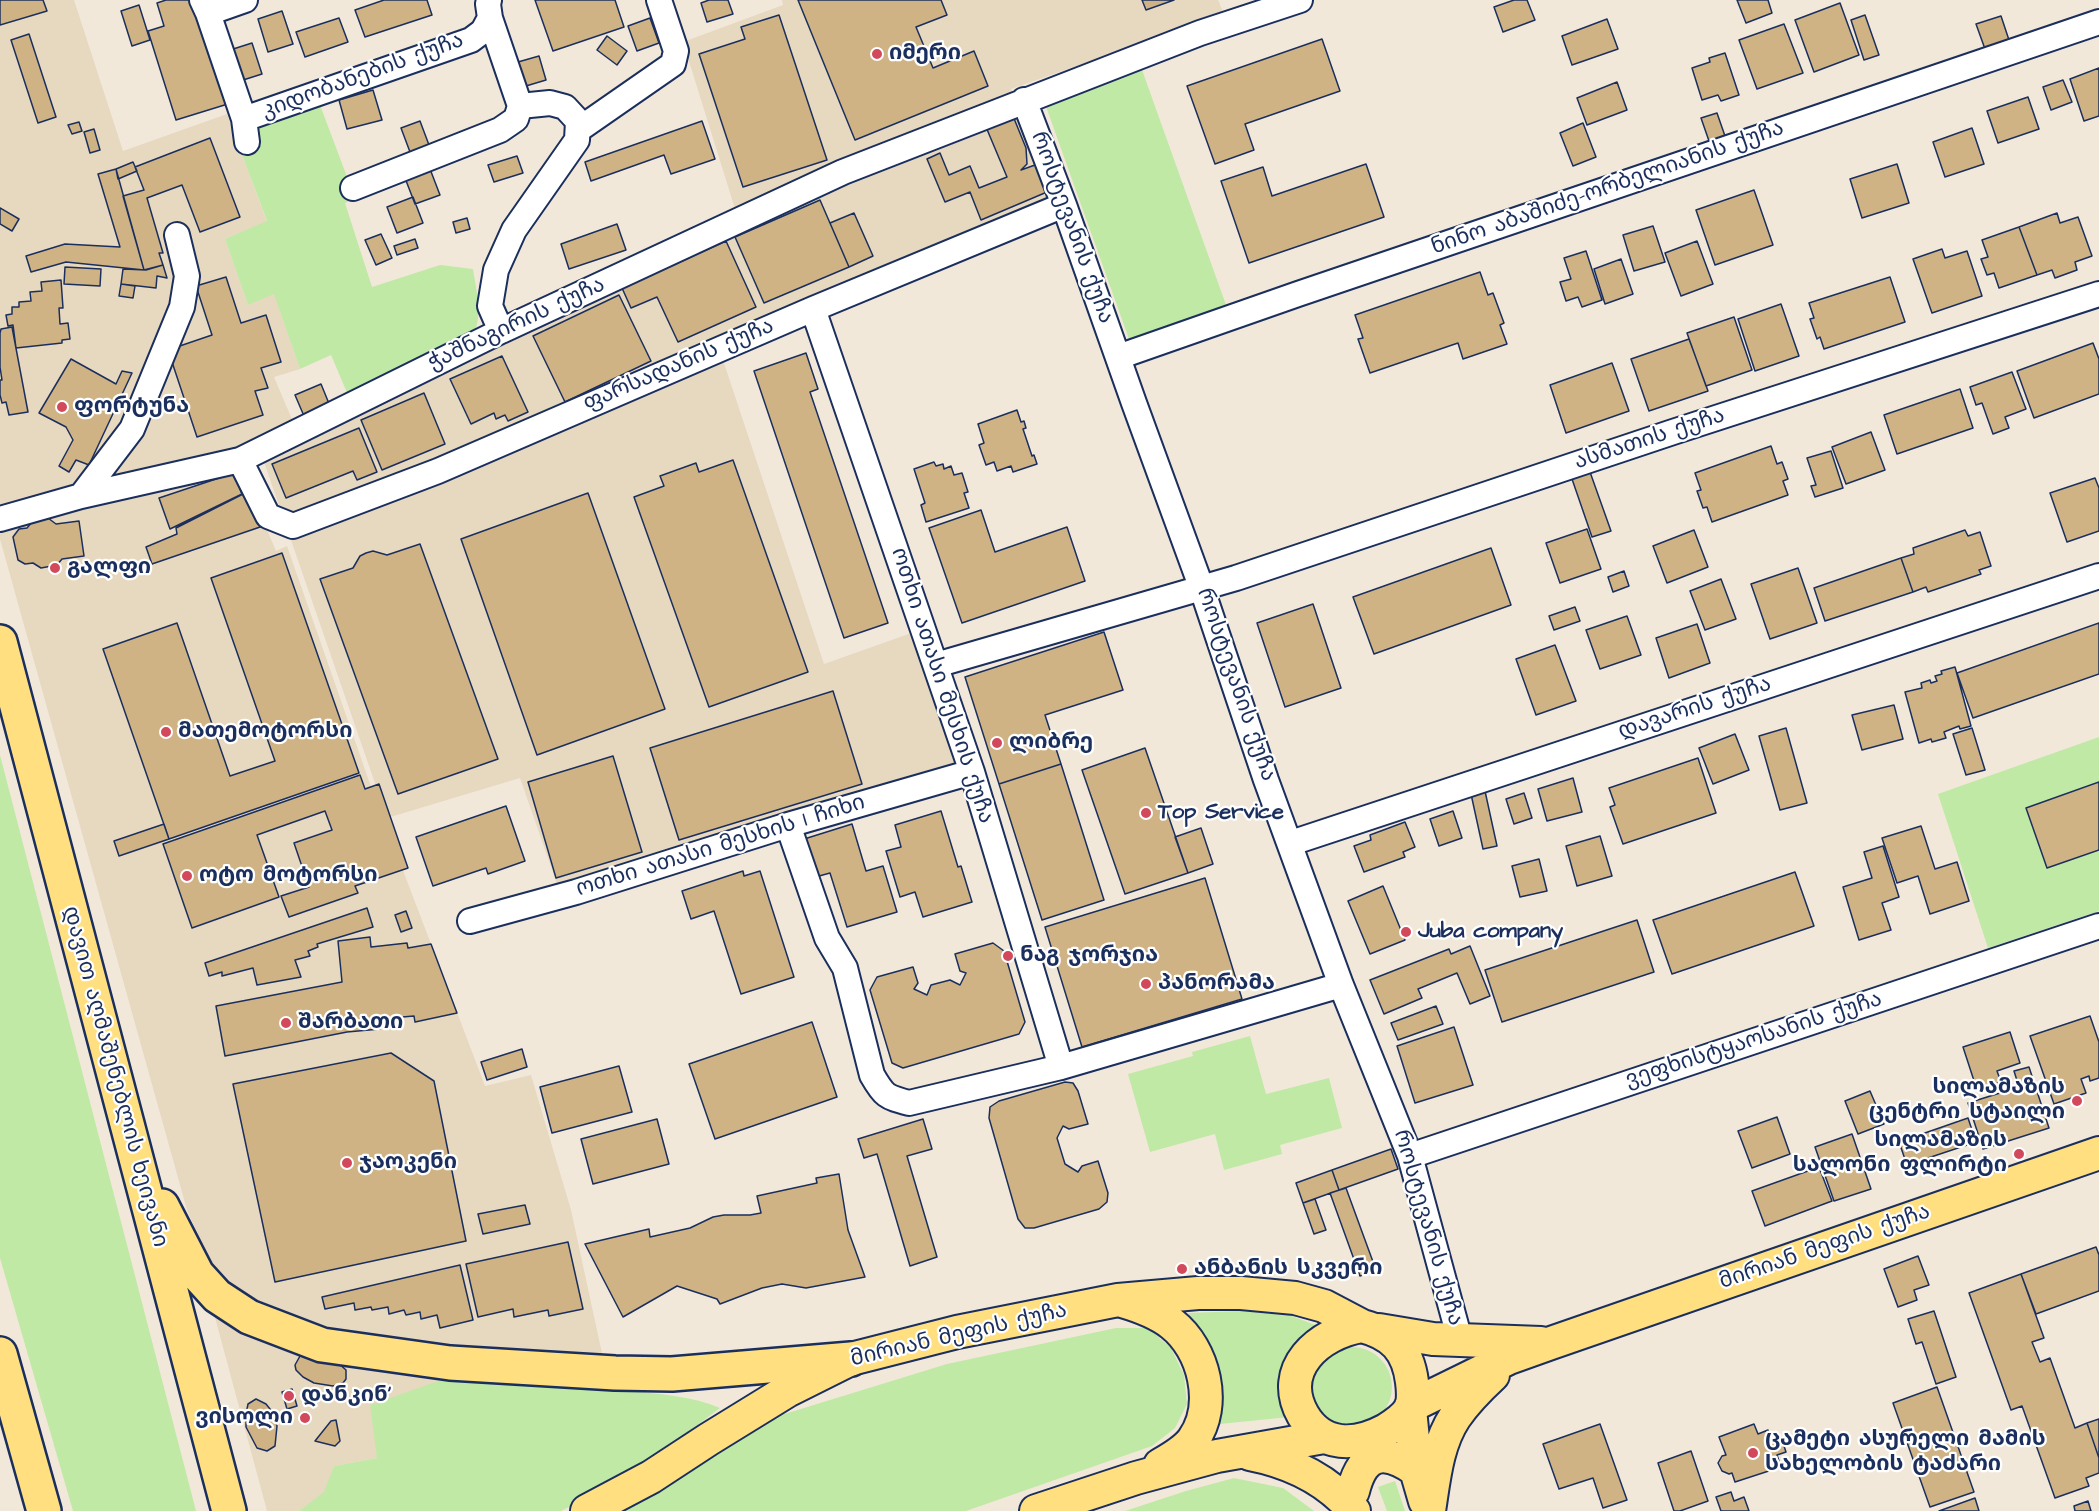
<!DOCTYPE html>
<meta charset="utf-8">
<style>
body{margin:0}
canvas{display:block;background:#f1e8da}
</style>
<canvas width="2099" height="1511"></canvas>
<script>
const g = document.querySelector('canvas').getContext('2d');
g.lineJoin = 'round';
function fill(path, color) { g.fillStyle = color; g.fill(path, 'evenodd'); }
function strokePath(path, color, width, dash) { g.strokeStyle = color; g.lineWidth = width; g.lineCap = dash ? 'butt' : 'round'; g.setLineDash(dash || []); g.stroke(path); }
function label(font, color, halo, rows, align = 'center') {
  g.font = font + ' "Architects Daughter","Noto Sans Georgian",sans-serif'; g.lineWidth = 4.5; g.setLineDash([]); g.textBaseline = 'middle'; g.strokeStyle = halo; g.fillStyle = color; for (const [text, x, y, turn = 0] of rows) {
    g.save(); g.translate(x, y); g.rotate((+turn || 0) * Math.PI / 180); g.textAlign = isNaN(turn) ? turn : align; if (halo) g.strokeText(text, 0, 0); g.fillText(text, 0, 0); g.restore();
  }
}
fill(new Path2D(`
 M0,0h74l49,151 104,-37 40,108 -42,17 23,66 26,-12 26,76 -26,8 20,47 -60,28 42,99 11,-5 82,235 116,305 46,-11 40,135 32,148 -146,-6 -128,-19 -60,-20 -39,-25 -21,-28 -22,-50 -187,-671z
 M782,0h436l6,14 -213,75 39,110 -334,140 108,325 93,-33 41,136 -400,120 -38,-109 -133,40 -124,-359 478,-231 -58,-186 100,-37z
 M213,1310l237,67 -73,81 -43,8 -9,26 -26,19h-32z`), '#e7d8c0');
fill(new Path2D(`
 M1141,67l85,238 -97,34 -85,-238z
 M320,105l35,93 -10,5 27,84 68,-22 33,4c3,20 10,45 1,64l-126,62 -17,-40 -31,14 -26,-75 -26,11 -23,-66 42,-18 -32,-85z
 M2099,737v174l-111,37 -50,-154z
 M0,755l196,756h-123l-73,-253z
 M1250,1036l16,58 63,-16 13,50 -62,17 2,9 -58,16 -9,-36 -65,18 -22,-78 65,-18 -1,-4z
 M1240,1311l49,4 29,11 -16,12 -17,28 4,51 -69,7 1,-40 -5,-26 -28,-45z
 M1116,1328h32l23,20 13,27 3,29 -12,24 -23,18 -186,65h-342l154,-95 169,-52z
 M1312 1387a40 40 0 1 1 80 0a40 40 0 1 1-80 0Z
 M450,1377c60,4 120,8 180,14 29,3 63,5 90,17 -50,38 -102,76 -159,103h-262l25,-19 10,-26 43,-8 -7,-53z
 M1234,1478l49,10 31,23h-189l61,-20z
 M1395,1481l10,30h-18l-9,-24z`), '#c0e9a5');
const building = new Path2D(`
 M0,0h43l4,11 -47,14z
 M166,0h32l33,103 -55,17 -28,-89 16,-5 -7,-23z
 M384,0h43l5,15 -67,22 -10,-27z
 M535,0h80l9,27 -71,24z
 M709,0h19l5,14 -26,8 -6,-19z
 M798,0h143l6,15 -31,12 17,41 41,-17 14,35 -133,54z
 M1142,0h32l-28,10z
 M1514,0h13l8,20 -32,12 -9,-25z
 M1737,0h31l4,13 -26,10z
 M1840,3l19,52 -45,17 -19,-52z
 M139,5l11,35 -18,6 -11,-35z
 M282,11l11,33 -25,8 -10,-33z
 M779,15l48,145 -84,27 -44,-133 46,-15 -4,-12z
 M1865,15l14,40 -15,5 -13,-40z
 M2001,16l8,24 -24,9 -9,-25z
 M339,18l9,24 -43,15 -9,-25z
 M650,18l9,25 -22,8 -9,-25z
 M1607,19l11,30 -46,16 -10,-29z
 M1784,24l19,49 -46,16 -18,-49z
 M29,34l27,83 -18,6 -27,-83z
 M607,36l20,15 -10,14 -20,-15z
 M1322,39l18,52 -95,33 9,26 -39,14 -28,-78z
 M252,43l10,31 -22,7 -10,-31z
 M1725,53l14,42 -18,6 -3,-6 -16,5 -10,-32 18,-6 -1,-4z
 M539,56l7,24 -20,6 -8,-24z
 M2099,68v48l-15,5 -14,-42z
 M2063,80l9,22 -21,8 -8,-23z
 M1617,82l10,28 -40,15 -10,-27z
 M373,90l9,30 -35,9 -8,-29z
 M2028,97l11,32 -41,14 -11,-32z
 M1717,113l8,23 -16,5 -8,-23z
 M1013,116l13,32 1,16 -6,6 14,-5 12,27 -66,28 -11,-28 -25,10 -18,-43 13,-6 9,22 21,-9 9,22 28,-11 -21,-50z
 M420,121l9,24 -19,7 -9,-24z
 M702,121l13,38 -44,15 -7,-19 -73,26 -6,-19z
 M79,122l3,9 -10,3 -4,-9z
 M1583,123l13,34 -23,9 -13,-33z
 M1972,128l12,36 -39,13 -12,-35z
 M94,129l6,21 -10,3 -6,-21z
 M210,138l30,79 -40,15 -18,-47 -35,13 16,55h-4l4,12 -19,5 -21,-74 21,-6 -9,-23z
 M517,156l6,17 -29,9 -6,-17z
 M133,162l4,9 -19,8 -2,-10z
 M1366,164l18,53 -135,46 -28,-82 42,-14 9,29z
 M1897,164l12,39 -47,15 -12,-39z
 M116,169l28,101 -78,-8 -35,10 -5,-16 39,-12 55,3 -22,-73z
 M430,169l10,26 -25,9 -10,-26z
 M1754,190l19,55 -58,20 -19,-55z
 M413,197l10,26 -26,10 -10,-26z
 M820,200l29,67 -85,36 -29,-66z
 M0,208l19,11 -7,12 -12,-7z
 M854,213l19,43 -24,11 -19,-44z
 M2057,213l3,10 18,-6 14,39 -17,6 2,8 -22,8 -3,-8 -15,5 -18,-48z
 M467,218l3,11 -14,4 -3,-11z
 M617,224l9,26 -57,19 -8,-25z
 M1653,226l12,36 -31,9 -11,-36z
 M2019,227l18,48 -38,13 -5,-15 -7,2 -6,-16 7,-2 -6,-17z
 M381,234l11,24 -16,7 -11,-25z
 M415,239l3,9 -21,7 -3,-9z
 M726,241l30,66 -78,35 -21,-45 -26,11 -9,-20z
 M1697,241l16,43 -32,12 -16,-43z
 M1942,249l3,9 22,-7 15,45 -50,17 -19,-54z
 M1586,251l16,49 -20,7 -4,-10 -12,4 -6,-19 11,-3 -7,-21z
 M1621,259l12,35 -28,10 -11,-35z
 M163,265l4,13 -10,-2 -1,12 -35,-4 2,-15 23,1z
 M65,267l36,2 -1,17 -36,-2z
 M1480,272l8,23 5,-2 11,30 -4,2 7,19 -44,15 -5,-16 -88,30 -12,-34 5,-1 -8,-23z
 M226,277l15,46 25,-8 15,47 -20,6 7,20 -13,3 8,24 -66,22 -29,-87 44,-15 -16,-49z
 M1890,277l15,45 -81,27 -4,-12 -3,2 -7,-20 4,-1 -5,-15z
 M61,280l2,28h-4l1,16 8,-1 2,16 -8,1v3l-46,5 -3,-23 -5,1 -2,-11 6,-1v-7h7v-5l12,-1 -1,-9 12,-1 -1,-9z
 M121,284l14,2 -2,12 -14,-2z
 M619,295l32,66 -86,41 -32,-66z
 M1781,304l18,52 -44,15 -17,-52z
 M1734,317l18,53 -46,16 -19,-53z
 M12,327l16,85 -19,3 -3,-13 -4,1 -2,-8v-15h2l-2,-13v-34l1,-4z
 M1689,339l19,52 -59,20 -18,-52z
 M2093,343l6,16v35l-65,24 -17,-47z
 M806,353l12,36 -8,3 78,231 -44,15 -90,-267z
 M502,356l26,56 -20,9 -3,-6 -9,4 -2,-6 -23,11 -21,-45z
 M71,359l45,25 6,-13 10,2 -43,92 -13,-5 -7,12 -10,-6 14,-26 -7,-13 -27,-14z
 M1612,363l17,48 -63,22 -16,-48z
 M2012,372l14,37 -21,8 4,11 -16,6 -11,-31 -6,2 -6,-18z
 M321,384l9,22 -26,10 -9,-21z
 M1960,389l13,39 -76,26 -13,-39z
 M424,393l21,51 -63,26 -21,-50z
 M1017,410l4,12 3,-1 2,7 -3,1 9,27 2,-1 3,9 -24,8 -2,-6 -14,5 -3,-9 -8,3 -7,-20 5,-2 -6,-19z
 M359,428l18,44 -20,8 -4,-9 -67,27 -14,-34z
 M1871,432l14,38 -39,14 -14,-37z
 M1771,446l6,18 5,-2 6,17 -5,2 5,14 -76,27 -5,-15 -4,1 -6,-17 4,-1 -6,-17z
 M1831,451l12,37 -28,9 -4,-11 5,-1 -9,-27z
 M733,460l75,212 -99,35 -75,-210 30,-11 -4,-10 36,-13 3,9z
 M934,462l2,4 7,-2 1,5 7,-3 3,9 8,-2 6,19 -4,1 5,15 -43,14 -5,-17 4,-2 -11,-34z
 M1590,472l21,59 -19,6 -20,-58z
 M234,473l8,21 -72,35 -11,-31z
 M2095,478l4,10v43l-32,11 -17,-49z
 M247,492l16,34 -111,38 -6,-17 31,-13 -1,-6z
 M588,493l77,216 -128,46 -76,-216z
 M981,510l14,42 72,-25 18,54 -123,42 -33,-95z
 M48,518l8,6 23,-3 5,35 -22,3 -5,6 -16,3 -8,-5 -8,1 -7,-4 -5,-23 6,-8 8,-1 5,-6z
 M1587,529l14,40 -41,14 -14,-40z
 M1694,530l14,37 -41,16 -14,-37z
 M1965,530l3,6 12,-4 11,34 -12,4 2,4 -53,18 -2,-5 -13,5 -12,-34 13,-4 -1,-6z
 M420,544l78,215 -100,35 -78,-215 33,-11 7,-12 6,-3 7,-2 14,4z
 M1491,548l20,57 -137,49 -21,-57z
 M282,553l77,220 -190,66 -66,-190 74,-26 53,153 45,-15 -64,-183z
 M1901,558l12,34 -88,29 -11,-33z
 M1798,568l19,55 -47,16 -19,-55z
 M1624,571l5,15 -16,6 -5,-15z
 M1721,579l15,40 -31,11 -15,-39z
 M1313,604l28,84 -56,19 -28,-84z
 M1575,607l5,14 -26,9 -5,-14z
 M1627,616l14,39 -41,14 -14,-39z
 M2099,623v51l-126,44 -16,-45z
 M1697,624l13,39 -41,15 -13,-40z
 M1104,632l19,58 -78,25 16,49 -62,20 -34,-107z
 M1555,645l21,56 -40,14 -20,-56z
 M1955,667l16,59 -11,3 -1,-3 -15,6 2,6 -14,4 -1,-3 -12,4 -14,-51 17,-4 -1,-5 9,-3 1,3 6,-2 -2,-5 7,-2 -1,-3z
 M833,691l29,93 -183,56 -29,-92z
 M1894,705l9,34 -41,11 -10,-35z
 M1786,728l21,75 -27,7 -21,-74z
 M1972,728l13,42 -19,5 -13,-41z
 M1735,734l14,36 -36,14 -14,-36z
 M1145,748l43,125 -63,21 -43,-124z
 M613,756l29,96 -86,26 -28,-96z
 M1698,758l18,55 -93,31 -13,-37 5,-2 -6,-17z
 M1061,764l43,136 -62,20 -43,-136z
 M360,775l5,14 14,-5 29,84 -53,18 3,7 -69,24 -8,-21 28,-9 -15,-44 38,-13 -7,-19 -68,24 22,62 -87,31 -29,-84z
 M1573,778l9,34 -35,9 -9,-32z
 M2099,782v68l-52,18 -21,-60z
 M1485,791l12,55 -14,3 -12,-55z
 M1524,793l8,25 -18,6 -8,-25z
 M506,806l19,55 -37,13 -2,-6 -53,18 -17,-49z
 M941,811l17,56 3,-1 11,36 -49,15 -8,-25 -15,5 -14,-46 15,-4 -6,-22z
 M1453,811l9,27 -23,8 -9,-27z
 M1405,822l10,25 -12,5 2,5 -41,15 -10,-26 17,-6 -1,-5z
 M164,824l5,15 -50,17 -5,-15z
 M852,824l14,47 17,-5 14,46 -50,15 -17,-54 -18,5 -11,-38z
 M1921,826l14,43 22,-7 12,39 -39,13 -12,-38 -21,7 -15,-45z
 M1201,828l12,36 -25,9 -13,-36z
 M1600,836l12,40 -35,10 -11,-40z
 M1883,846l16,51 -17,6 9,27 -32,10 -16,-53 29,-9 -8,-26z
 M1539,859l8,32 -27,6 -8,-31z
 M743,871l1,5 16,-5 34,106 -53,17 -27,-83 -23,8 -9,-28z
 M1795,872l19,54 -142,48 -19,-54z
 M1205,878l37,121 -160,48 -37,-120z
 M1383,886l22,54 -35,14 -22,-53z
 M367,908l6,19 -56,17 1,3 -10,4 2,5 -15,4 6,17 -44,8 -4,-17 -31,8v-4l-13,4 -4,-13z
 M406,911l6,17 -11,4 -6,-17z
 M1637,920l17,52 -152,50 -17,-52z
 M370,937l1,10 36,-4 1,5 23,-4 26,69 -42,9 -1,-6 -35,3 1,10 -33,3 -122,24 -9,-50 126,-24 -4,-41z
 M993,943l11,8 21,71 -6,12 -116,34 -11,-5 -22,-73 7,-13 36,-10 5,16 -4,6 13,6 4,-10 19,-5 10,5 6,-12 -6,-2 -5,-17z
 M1470,946l20,50 -20,8 -13,-31 -39,16 4,9 -38,16 -14,-34 79,-31 2,5z
 M1436,1006l7,18 -45,16 -7,-17z
 M2090,1016l9,26v36l-9,3 -1,-5 -8,3 5,14 -32,11 -24,-68z
 M812,1022l25,75 -122,42 -26,-75z
 M1454,1027l19,58 -58,18 -18,-57z
 M2010,1032l10,31 -23,8 4,11 -24,8 -14,-43z
 M522,1049l5,18 -40,13 -6,-18z
 M391,1053l43,28 32,160 -191,41 -42,-198z
 M619,1066l13,46 -80,21 -12,-46z
 M2029,1067l20,61 -66,21 -15,-46 51,-16 -5,-16z
 M1065,1082l8,1 5,8 10,33 -19,5 -6,-3 -6,12 8,26 13,8 4,-6 16,-5 10,32 -1,9 -8,7 -65,19h-9l-7,-9 -29,-101 1,-11 9,-6z
 M1870,1091l14,33 -26,10 -13,-33z
 M1777,1117l13,37 -38,14 -14,-37z
 M1968,1118l8,24 -69,23 -8,-23z
 M657,1119l12,45 -76,20 -12,-45z
 M923,1119l9,30 -25,7 30,101 -27,9 -33,-112 -13,4 -6,-19z
 M1852,1134l19,55 -37,12 -19,-54z
 M1391,1149l7,20 -59,21 -7,-20z
 M1819,1167l13,34 -67,25 -13,-35z
 M1332,1170l7,20 -36,13 -7,-20z
 M839,1174l9,56 17,47 -59,11 -24,-4 -20,4 -42,16 -3,-5 -40,-13 -54,31 -38,-73 64,-15 1,8 40,-9 23,-11 11,-2h26l11,-2 -4,-17 60,-13 -1,-5z
 M1346,1188l30,82 -16,6 -30,-83z
 M1315,1199l11,31 -12,4 -11,-31z
 M525,1205l5,19 -47,10 -5,-20z
 M568,1242l15,67 -34,7 -1,-6 -34,7 -1,-8 -35,8 -12,-53z
 M2096,1247l3,8v36l-63,23 -15,-40z
 M1918,1256l11,29 -15,5 3,10 -19,7 -14,-38z
 M460,1265l13,55 -33,8 -3,-13 -16,4 -1,-7 -14,3 -2,-5 -15,4 -1,-7 -16,3 -1,-3 -16,3 -1,-7 -29,6 -3,-12z
 M2021,1274l23,64 -12,4 8,20 10,-4 25,70 12,-5 12,35v15l-13,5 3,8 -34,12 -33,-92 -11,4 -42,-117z
 M1934,1311l22,66 -20,7 -14,-42 -6,2 -8,-25z
 M305,1354l31,7 10,9v9l-3,4 -10,3 -19,-3 -11,-6 -7,-7 -1,-5 5,-9z
 M1937,1387l37,105 -44,15 -37,-104z
 M292,1389l5,17 -10,3 -5,-17z
 M256,1399l10,5 8,10 3,12 -2,20 -8,5 -10,-3 -11,-21v-13l2,-10z
 M2099,1419v39l-12,-35z
 M336,1420l4,21 -5,5 -20,-5 16,-20z
 M1600,1424l27,76 -24,8 -10,-30 -34,11 -16,-45z
 M1754,1424l4,10 10,-4 3,10 10,-3 5,15 -9,3 4,12 -46,15 -3,-9 -3,1 -7,-3 -4,-8 4,-7 4,-1 -7,-18z
 M1691,1451l17,50 -28,10h-6l-16,-48z
 M1731,1492l3,9 10,-4 5,14h-28l-5,-14z
 M1975,1498l4,13h-40z
 M2088,1501l3,10h-16l-1,-5z`);
fill(building, '#cfb384');
strokePath(building, '#1b2f5e', 1.5);
const minor = new Path2D(`
 M202,0l6,13 36,106 3,23
 M489,0l-1,4 2,14 30,88
 M208,13l37,-13
 M1024,100l40,105 70,198 68,186 64,191 75,205 69,171 50,184
 M244,119l227,-79 12,-9 7,-13
 M578,130l95,-66 3,-13 -17,-51
 M353,188l147,-58 16,-11 4,-13
 M813,309l159,463 89,295
 M501,331l-11,-25 6,-36 18,-40 63,-90 1,-19 -13,-14 -15,-4 -30,3
 M1118,357l180,-63 801,-272
 M240,460l28,56 25,10 145,-55 375,-162 251,-104
 M81,496l51,-67 50,-122 5,-31 -10,-41
 M0,519l81,-23 159,-36 261,-129 342,-159 357,-139 100,-33
 M936,665l300,-87 437,-146 426,-138
 M788,825l39,113 18,30 27,107c12,21 14,22 37,28l152,-36 280,-82
 M1291,843l808,-267
 M470,921l106,-29 212,-67 184,-53
 M1410,1156l689,-230`);
const major = new Path2D(`
 M1122,1301c17,5 35,11 50,23 32,25 46,81 21,116 -8,11 -21,18 -33,25
 M1362,1326c31,8 46,24 50,56 1,8 2,21 -2,27 -5,9 -16,16 -24,21 -30,16 -64,18 -83,-15 -26,-46 16,-82 59,-89z
 M1379,1330l54,9 108,4
 M1411,1406l98,-48 42,-15 548,-190
 M1410,1409l6,61 9,31
 M1250,1454c41,8 77,25 104,57
 M1353,1491c10,-40 31,-43 63,-21
 M587,1511l64,-34 58,-38 78,-48 64,-32 106,-27 161,-32 80,-7h43l54,5 29,8 38,20
 M1036,1511l100,-33 81,-22 107,-19
 M1429,1511c5,-32 8,-67 26,-94 11,-16 24,-29 38,-42`);
const highway = new Path2D(`
 M0,642l229,869
 M162,1206l35,68 20,22 32,21 73,28 128,18 165,10 57,1 179,-15
 M0,1354l44,157`);
strokePath(minor, '#1b2f5e', 28);
strokePath(major, '#1b2f5e', 36);
strokePath(highway, '#1b2f5e', 38);
strokePath(minor, '#fff', 24);
strokePath(major, '#ffdf80', 32);
strokePath(highway, '#ffdf80', 33);
for (const [x, y, r, color] of [
 [877,54,6,"#d1495b"],
 [62,407,6,"#d1495b"],
 [55,568,6,"#d1495b"],
 [166,732,6,"#d1495b"],
 [997,743,6,"#d1495b"],
 [1146,813,6,"#d1495b"],
 [187,876,6,"#d1495b"],
 [1406,932,6,"#d1495b"],
 [1008,956,6,"#d1495b"],
 [1146,984,6,"#d1495b"],
 [286,1023,6,"#d1495b"],
 [2077,1101,6,"#d1495b"],
 [2019,1154,6,"#d1495b"],
 [347,1163,6,"#d1495b"],
 [1182,1269,6,"#d1495b"],
 [289,1396,6,"#d1495b"],
 [305,1418,6,"#d1495b"],
 [1753,1453,6,"#d1495b"]
]) { const dot = new Path2D(); dot.arc(x, y, r, 0, 2 * Math.PI); g.fillStyle = color; g.fill(dot); strokePath(dot, '#fff', 2); }
label('bold 22px', '#1b2f5e', '#fff', [
 ["იმერი",889,54],
 ["ფორტუნა",74,407],
 ["გალფი",67,568],
 ["მათემოტორსი",178,732],
 ["ლიბრე",1009,743],
 ["Top Service",1158,813],
 ["ოტო მოტორსი",199,876],
 ["Juba company",1418,932],
 ["ნაგ ჯორჯია",1020,956],
 ["პანორამა",1158,984],
 ["შარბათი",298,1023],
 ["სილამაზის",2065,1088,"right"],
 ["ცენტრი სტაილი",2065,1113,"right"],
 ["სილამაზის",2007,1141,"right"],
 ["სალონი ფლირტი",2007,1166,"right"],
 ["ჯაოკენი",359,1163],
 ["ანბანის სკვერი",1194,1269],
 ["დანკინ'",301,1396],
 ["ვისოლი",293,1418,"right"],
 ["ცამეტი ასურელი მამის",1765,1440],
 ["სახელობის ტაძარი",1765,1465]
], 'left');
label('22px', '#1b2f5e', '#fff', [
 ["კიდობანების ქუჩა",363,77,-20],
 ["ნინო აბაშიძე-ორბელიანის ქუჩა",1608,189,-19],
 ["როსტევანის ქუჩა",1071,228,70],
 ["ჭაშნაგირის ქუჩა",517,325,-25],
 ["ფარსადანის ქუჩა",679,366,-23],
 ["ასმათის ქუჩა",1650,440,-18],
 ["როსტევანის ქუჩა",1235,685,71],
 ["ოთხი ათასი მესხის ქუჩა",941,686,72],
 ["დავარის ქუჩა",1695,709,-18],
 ["ოთხი ათასი მესხის I ჩიხი",721,847,-17],
 ["ვეფხისტყაოსანის ქუჩა",1754,1041,-18],
 ["დავით აღმაშენებლის ხეივანი",114,1077,75],
 ["როსტევანის ქუჩა",1427,1228,74],
 ["მირიან მეფის ქუჩა",1825,1248,-19],
 ["მირიან მეფის ქუჩა",959,1336,-13]
]);
</script>
